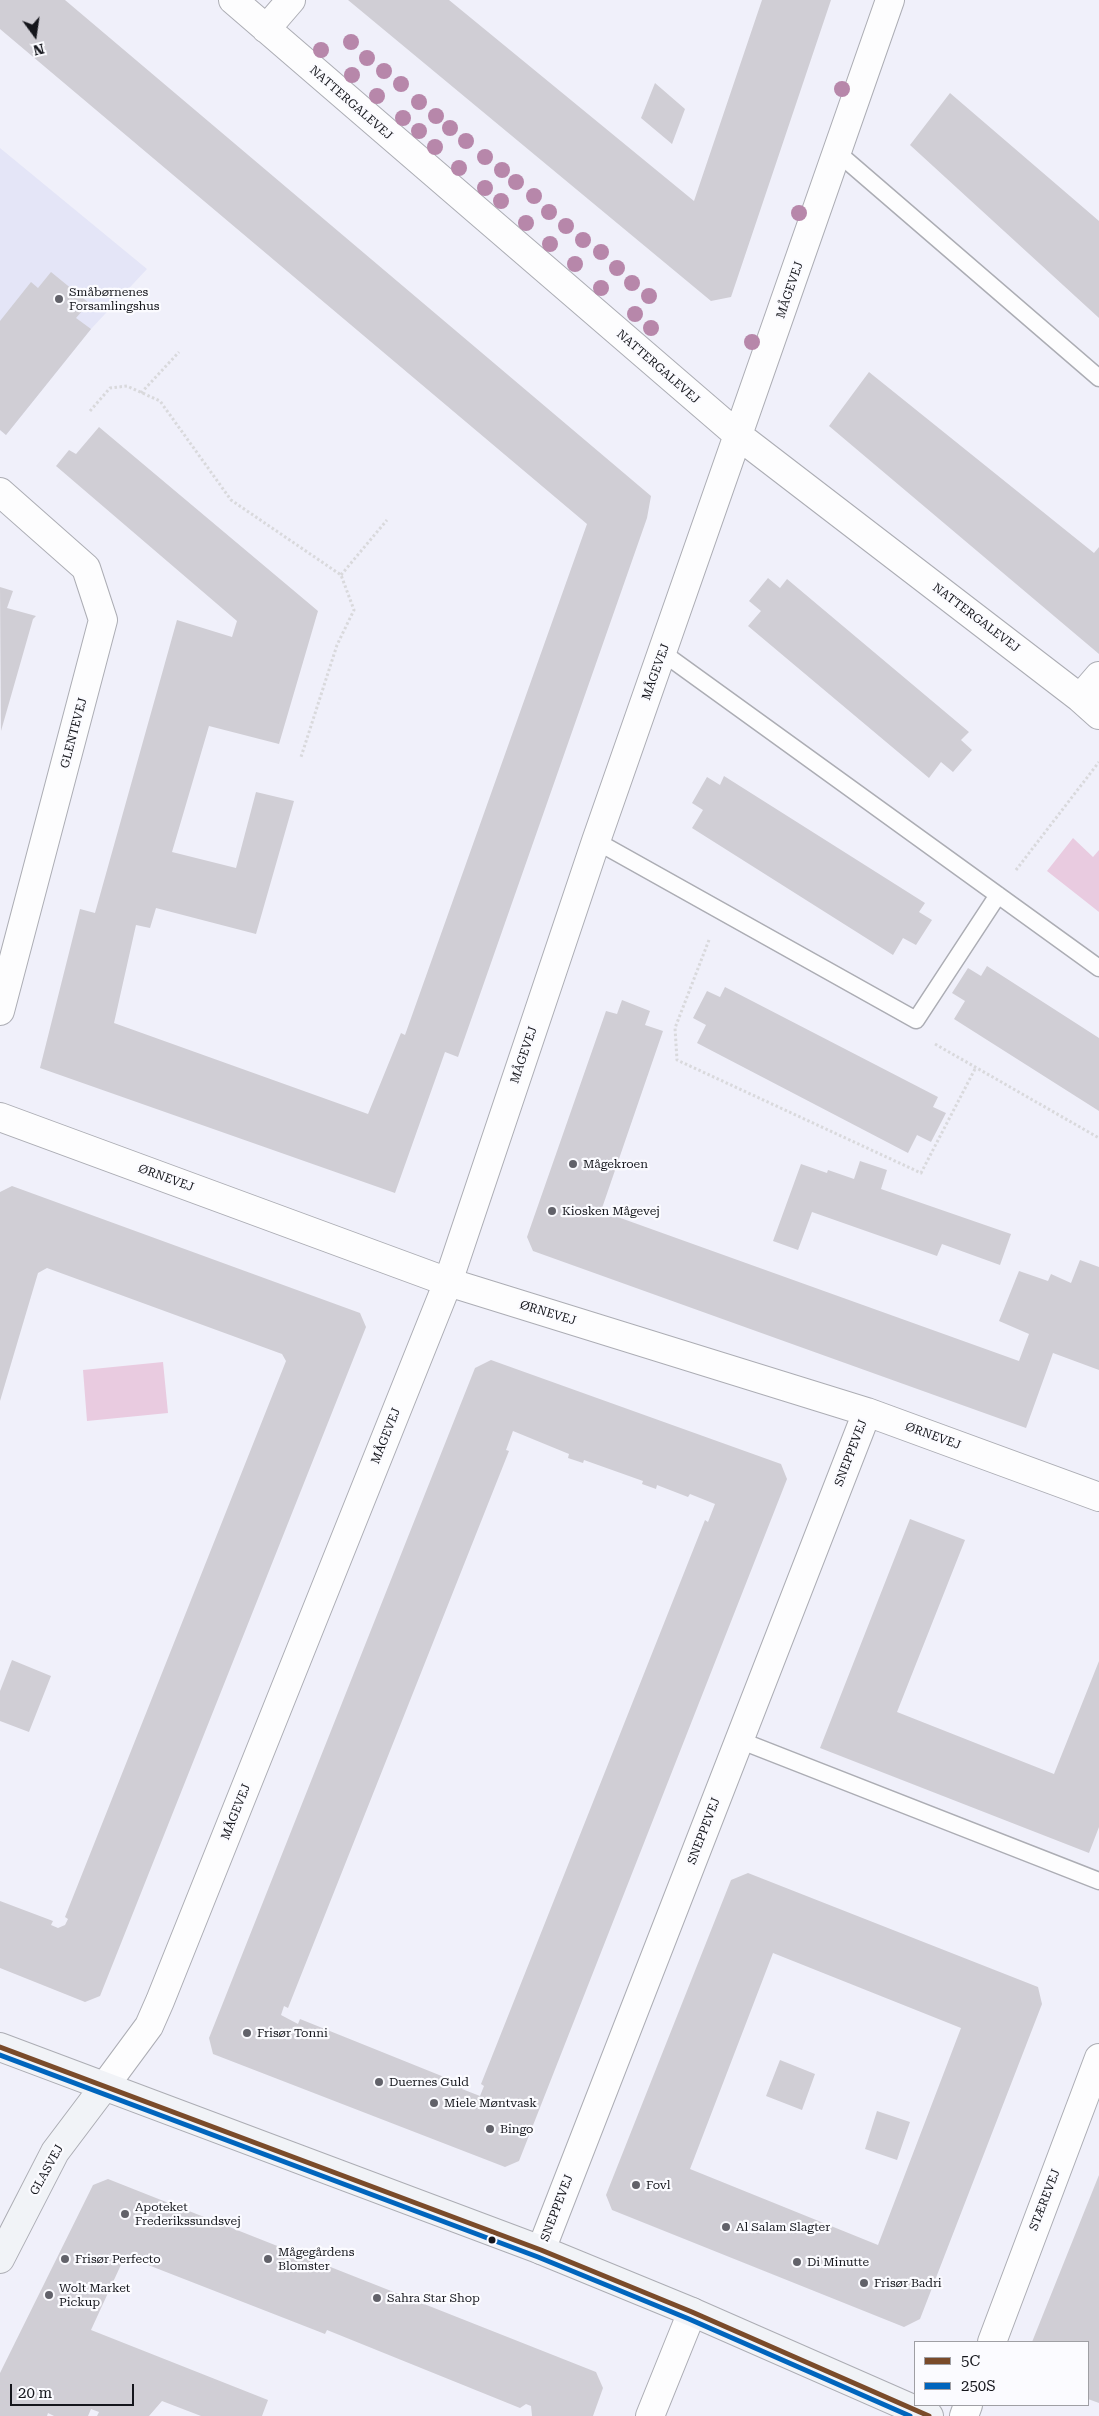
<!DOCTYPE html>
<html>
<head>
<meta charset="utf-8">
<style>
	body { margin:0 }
	#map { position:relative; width:1099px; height:2416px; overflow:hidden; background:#f0f0fa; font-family:"Roboto Serif",serif }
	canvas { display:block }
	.legend { position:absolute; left:914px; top:2341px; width:175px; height:65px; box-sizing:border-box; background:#fbfbff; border:1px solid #9f9fa4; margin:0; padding:6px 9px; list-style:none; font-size:15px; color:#15161c }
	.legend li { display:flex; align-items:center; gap:10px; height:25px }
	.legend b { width:25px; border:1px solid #9f9fa4 }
	.north { position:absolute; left:10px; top:10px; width:50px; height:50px; -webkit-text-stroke:4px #fbfbff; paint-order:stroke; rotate:166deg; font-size:14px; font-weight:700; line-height:20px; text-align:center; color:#15161c }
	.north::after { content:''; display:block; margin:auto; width:18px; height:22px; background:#15161c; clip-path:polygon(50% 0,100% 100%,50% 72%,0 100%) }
	.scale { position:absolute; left:10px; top:2384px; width:124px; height:22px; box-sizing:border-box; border:2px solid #15161c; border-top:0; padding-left:6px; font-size:15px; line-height:18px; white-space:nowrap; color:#15161c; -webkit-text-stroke:4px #fbfbff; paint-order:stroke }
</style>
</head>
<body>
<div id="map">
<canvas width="1099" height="2416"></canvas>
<ul class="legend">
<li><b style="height:6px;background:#7a4b2a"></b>5C</li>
<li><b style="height:6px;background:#0065bd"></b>250S</li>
</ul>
<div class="north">N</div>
<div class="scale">20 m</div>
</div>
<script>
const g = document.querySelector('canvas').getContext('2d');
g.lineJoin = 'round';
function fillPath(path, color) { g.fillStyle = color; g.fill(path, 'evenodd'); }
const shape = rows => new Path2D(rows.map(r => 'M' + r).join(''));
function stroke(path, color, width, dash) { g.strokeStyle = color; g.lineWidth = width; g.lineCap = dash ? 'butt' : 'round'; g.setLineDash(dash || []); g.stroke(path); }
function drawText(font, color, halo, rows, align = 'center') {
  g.font = font + ' "Roboto Serif",serif'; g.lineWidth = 4.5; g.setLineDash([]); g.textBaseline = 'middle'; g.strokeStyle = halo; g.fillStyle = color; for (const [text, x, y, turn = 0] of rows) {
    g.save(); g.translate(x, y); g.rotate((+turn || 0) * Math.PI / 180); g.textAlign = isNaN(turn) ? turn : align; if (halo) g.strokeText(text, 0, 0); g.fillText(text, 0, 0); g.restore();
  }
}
fillPath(shape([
	[0,148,147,269,91,329,6,435,0,430]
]), '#e4e5f7');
fillPath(shape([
	[1073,838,1093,857,1099,850,1099,912,1047,871],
	[163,1362,168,1413,87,1421,83,1370]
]), '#e9cbe0');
fillPath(shape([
	[0,0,65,0,651,496,647,518,458,1057,445,1052,395,1193,40,1068,80,909,95,913,177,620,232,637,237,621,56,466,69,450,76,454,99,427,318,611,279,744,209,726,172,852,236,868,256,792,294,801,256,934,156,908,150,928,136,925,114,1023,368,1114,401,1033,405,1035,587,524,0,29],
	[348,0,449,0,694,201,762,0,831,0,731,297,711,301],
	[655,83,685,109,672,144,641,118],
	[950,93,1099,221,1099,318,910,145],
	[51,272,89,303,76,318,91,329,6,435,0,430,0,321,31,282,38,288],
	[869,372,1094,553,1099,547,1099,654,829,426],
	[768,578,780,588,787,579,969,732,961,740,972,750,953,772,941,762,929,778,748,626,761,611,749,601],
	[0,587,13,591,7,608,36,616,33,619,1,731],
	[724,776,925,903,919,912,932,920,916,945,903,938,893,955,692,828,703,810,692,803,707,777,720,785],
	[987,966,1099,1038,1099,1111,954,1019,965,1001,952,993,968,968,981,976],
	[725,987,938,1097,933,1107,946,1113,931,1142,917,1135,908,1153,697,1043,706,1025,693,1018,707,991,720,997],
	[622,1000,650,1011,645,1025,663,1031,601,1211,1019,1361,1029,1334,999,1321,1019,1271,1048,1281,1051,1274,1071,1283,1080,1260,1099,1267,1099,1370,1053,1353,1026,1428,533,1251,527,1237,606,1011,617,1014],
	[860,1161,887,1170,881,1189,1011,1234,1000,1265,942,1244,937,1256,812,1212,798,1250,773,1241,801,1164,827,1173,828,1170,854,1179],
	[12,1186,360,1313,366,1327,100,1996,85,2002,0,1968,0,1901,53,1921,51,1925,58,1928,65,1925,68,1919,65,1917,286,1361,282,1354,47,1268,38,1273,0,1401,0,1192],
	[491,1360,781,1464,787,1479,519,2161,505,2167,213,2054,209,2038,475,1368],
	[513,1431,569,1454,568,1458,583,1463,584,1460,643,1481,642,1484,656,1489,657,1485,688,1497,690,1494,715,1504,708,1522,705,1520,481,2084,484,2086,480,2096,462,2089,464,2085,300,2019,298,2024,281,2015,284,2006,288,2008,509,1451,506,1450],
	[910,1519,965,1540,897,1712,1054,1774,1099,1661,1099,1827,1089,1853,820,1748],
	[12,1660,51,1676,29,1732,0,1721,0,1691],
	[748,1873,1038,1987,1042,2004,920,2319,904,2327,612,2210,606,2195,731,1880],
	[773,1953,961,2028,878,2245,690,2169],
	[780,2060,815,2074,802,2110,766,2096],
	[877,2111,910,2122,897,2160,865,2149],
	[1099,2175,1099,2403,1088,2399,1088,2342,1032,2342],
	[108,2179,596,2372,603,2388,593,2416,532,2416,531,2406,526,2404,520,2408,327,2330,325,2334,125,2256,91,2330,268,2400,262,2416,201,2416,162,2401,149,2416,97,2416,99,2412,91,2409,88,2416,54,2416,48,2413,47,2416,0,2416,0,2373,93,2185]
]), '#d0ced5');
const lane = shape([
	[838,153,1099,378],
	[663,653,1099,968],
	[596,841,916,1020,998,895],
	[739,1740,1099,1881]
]);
const street = shape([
	[233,0,739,436,1080,698,1099,715],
	[266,29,291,0],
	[0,492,86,568,103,620,0,1011],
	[1080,698,1099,676],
	[0,1117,448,1282,867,1412,1099,1497],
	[104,2087,149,2026,160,2001,448,1282,596,841,890,0],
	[541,2250,867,1412],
	[992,2342,1099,2058],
	[650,2416,692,2312],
	[964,2416,968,2405]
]);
const secondary = shape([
	[0,2047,541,2250,692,2312,929,2416],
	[0,2259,55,2152,104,2087]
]);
stroke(lane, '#acadb4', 19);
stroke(street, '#acadb4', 30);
stroke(secondary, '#acadb4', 30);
stroke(shape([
	[141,393,179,352],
	[90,411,110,388,127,386,160,401,231,500,341,575,354,610,337,645,301,757],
	[341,575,387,520],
	[1016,870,1099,762],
	[709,940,675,1028,677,1060,921,1173,976,1067],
	[935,1044,1099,1138]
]), '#d9d9dc', 3, [2.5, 2.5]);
stroke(lane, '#fdfdfe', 16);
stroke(street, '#fdfdfe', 28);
stroke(secondary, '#f1f3f7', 28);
stroke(shape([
	[0,2047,541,2250,692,2312,929,2416]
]), '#7a4b2a', 5);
stroke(shape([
	[0,2055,538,2257,689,2319,910,2416]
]), '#0065bd', 5);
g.fillStyle = '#b787aa';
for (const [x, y] of [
	[351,42],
	[321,50],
	[367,58],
	[384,71],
	[352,75],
	[401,84],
	[842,89],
	[377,96],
	[419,102],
	[436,116],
	[403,118],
	[450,128],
	[419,131],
	[466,141],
	[435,147],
	[485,157],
	[459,168],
	[502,170],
	[516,182],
	[485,188],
	[534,196],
	[501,201],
	[549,212],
	[799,213],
	[526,223],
	[566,226],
	[583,240],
	[550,244],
	[601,252],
	[575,264],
	[617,268],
	[632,283],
	[601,288],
	[649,296],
	[635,314],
	[651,328],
	[752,342]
]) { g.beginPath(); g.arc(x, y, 8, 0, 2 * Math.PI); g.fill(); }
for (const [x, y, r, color] of [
	[59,299,5,"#62626a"],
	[573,1164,5,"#62626a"],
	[552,1211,5,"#62626a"],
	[247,2033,5,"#62626a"],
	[379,2082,5,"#62626a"],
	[434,2103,5,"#62626a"],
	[490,2129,5,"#62626a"],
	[636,2185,5,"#62626a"],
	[125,2214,5,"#62626a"],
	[726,2227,5,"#62626a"],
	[492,2240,4.5,"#15161c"],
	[65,2259,5,"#62626a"],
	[268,2259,5,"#62626a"],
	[797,2262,5,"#62626a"],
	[864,2283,5,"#62626a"],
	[49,2295,5,"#62626a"],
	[377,2298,5,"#62626a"]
]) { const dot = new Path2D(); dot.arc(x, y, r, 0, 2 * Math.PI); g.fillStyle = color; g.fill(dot); stroke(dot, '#fbfbff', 2); }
drawText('12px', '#15161c', '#fbfbff', [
	["NATTERGALEVEJ",351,103,41],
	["MÅGEVEJ",790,290,-71],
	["NATTERGALEVEJ",658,367,41],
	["NATTERGALEVEJ",976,618,37],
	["MÅGEVEJ",656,672,-70],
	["GLENTEVEJ",74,733,-75],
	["MÅGEVEJ",524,1055,-71],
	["ØRNEVEJ",166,1178,20],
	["ØRNEVEJ",548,1313,17],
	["MÅGEVEJ",386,1436,-68],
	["ØRNEVEJ",933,1436,20],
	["SNEPPEVEJ",851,1453,-69],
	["MÅGEVEJ",236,1812,-68],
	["SNEPPEVEJ",704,1831,-69],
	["GLASVEJ",47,2170,-61],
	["STÆREVEJ",1045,2200,-69],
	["SNEPPEVEJ",557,2208,-69]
]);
drawText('12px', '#15161c', '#fbfbff', [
	["Småbørnenes",69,292],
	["Forsamlingshus",69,306],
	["Mågekroen",583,1164],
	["Kiosken Mågevej",562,1211],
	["Frisør Tonni",257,2033],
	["Duernes Guld",389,2082],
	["Miele Møntvask",444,2103],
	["Bingo",500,2129],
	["Fovl",646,2185],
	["Apoteket",135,2207],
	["Frederikssundsvej",135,2221],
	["Al Salam Slagter",736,2227],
	["Mågegårdens",278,2252],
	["Blomster",278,2266],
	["Frisør Perfecto",75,2259],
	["Di Minutte",807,2262],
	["Frisør Badri",874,2283],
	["Wolt Market",59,2288],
	["Pickup",59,2302],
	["Sahra Star Shop",387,2298]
], 'left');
</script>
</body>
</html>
